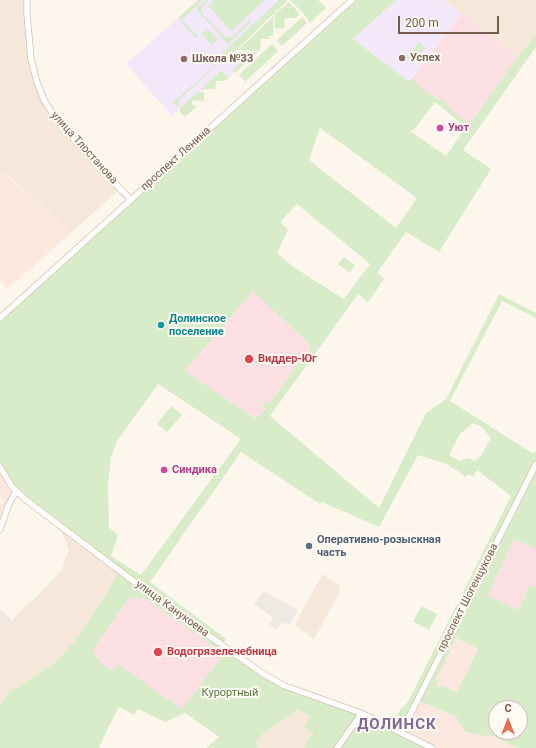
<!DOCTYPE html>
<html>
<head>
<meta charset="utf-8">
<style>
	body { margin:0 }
	#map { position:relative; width:536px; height:748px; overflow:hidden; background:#fdf6ec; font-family:Roboto,sans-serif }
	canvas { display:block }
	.north { position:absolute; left:488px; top:700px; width:40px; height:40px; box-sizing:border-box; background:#fffaf3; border:1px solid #cabbb1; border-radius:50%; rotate:0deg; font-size:11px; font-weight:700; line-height:16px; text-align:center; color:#7a5c4d }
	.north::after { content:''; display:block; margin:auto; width:14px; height:18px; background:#e76f51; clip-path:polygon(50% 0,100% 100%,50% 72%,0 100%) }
	.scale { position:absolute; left:398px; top:16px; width:101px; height:18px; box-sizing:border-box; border:2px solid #7a5c4d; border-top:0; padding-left:5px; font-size:12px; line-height:14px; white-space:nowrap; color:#7a5c4d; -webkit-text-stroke:3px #fffaf3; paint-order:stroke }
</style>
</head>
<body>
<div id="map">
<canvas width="536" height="748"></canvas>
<div class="north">С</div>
<div class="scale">200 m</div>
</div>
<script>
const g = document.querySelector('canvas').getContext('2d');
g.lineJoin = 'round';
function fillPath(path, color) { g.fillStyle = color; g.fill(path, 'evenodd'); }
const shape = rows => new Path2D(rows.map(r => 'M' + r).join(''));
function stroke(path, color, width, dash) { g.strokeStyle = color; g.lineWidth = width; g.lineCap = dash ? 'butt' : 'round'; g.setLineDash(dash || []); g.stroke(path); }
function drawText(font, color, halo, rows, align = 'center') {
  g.font = font + ' Roboto,sans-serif'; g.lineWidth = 4; g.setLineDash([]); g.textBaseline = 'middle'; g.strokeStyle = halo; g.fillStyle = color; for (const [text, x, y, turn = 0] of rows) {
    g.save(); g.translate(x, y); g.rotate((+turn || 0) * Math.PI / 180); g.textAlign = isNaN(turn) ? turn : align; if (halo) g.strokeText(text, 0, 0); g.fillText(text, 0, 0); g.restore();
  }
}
fillPath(shape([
	[0,0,27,0,31,59,48,107,120,189,71,233,8,175,0,176],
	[444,0,536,0,536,34,517,58],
	[61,529,119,570,109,589,81,633,56,662,8,693,0,705,0,629,6,626,11,622,22,609,34,599,62,570,65,559,69,551],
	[322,575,339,585,340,591,314,639,301,630,295,624],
	[298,709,311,717,313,733,304,748,258,748,255,740]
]), '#f5e8da');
fillPath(shape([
	[3,172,71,233,7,289,0,281,0,176],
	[0,467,16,491,0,530,0,504,3,500,0,497],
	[456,638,478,649,457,692,442,685,440,687,436,685,438,681,437,678],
	[417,700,456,717,465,732,491,735,510,745,520,748,432,748,401,733]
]), '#fde8e0');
fillPath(shape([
	[264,591,298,610,289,626,282,622,276,630,269,624,273,618,254,604],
	[0,609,11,619,11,622,6,626,0,629]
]), '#efe9e4');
fillPath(shape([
	[198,0,285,0,231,52,234,54,233,55,240,63,235,72,228,78,220,71,172,116,126,64],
	[396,0,443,0,462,14,408,82,353,39]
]), '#f3e8fa');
fillPath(shape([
	[462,14,517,58,469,125,450,109,446,101,437,99,421,88,412,78],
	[253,291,311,346,270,403,266,401,262,406,265,409,256,419,185,371],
	[514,539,536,549,536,585,534,588,529,586,518,610,488,596],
	[129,598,144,598,224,654,182,709,118,665,113,671,102,664,93,650]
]), '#fbdfe3');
fillPath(shape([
	[198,0,203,0,182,19,198,37,197,39,178,18],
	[206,0,208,0,202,6,202,13,225,37,232,37,250,20,252,21,228,44,196,9],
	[214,0,265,0,231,31,208,6],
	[279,0,288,0,233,53,231,51,223,59,219,56],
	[290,0,318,0,326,8,310,23,304,14],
	[352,0,396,0,353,39,408,81,412,78,421,88,437,99,446,101,450,109,469,125,517,58,536,34,536,47,463,150,491,169,439,252,406,232,377,273,384,279,368,302,358,294,270,416,379,508,426,413,446,399,499,294,536,313,536,318,502,301,450,401,534,454,536,450,536,549,514,539,488,596,518,610,529,586,534,588,536,585,536,748,520,748,510,745,491,735,485,736,465,732,456,717,417,700,401,733,432,748,304,748,313,733,304,727,311,717,298,709,255,740,258,748,206,748,219,737,185,713,165,722,138,709,134,715,119,707,108,728,99,748,0,748,0,705,8,693,56,662,81,633,109,589,119,570,16,491,0,467,0,318],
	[435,102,466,127,446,156,410,131,412,130,413,131],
	[320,128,417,198,396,228,309,160],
	[297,204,370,264,344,299,296,269,277,253,288,230,280,222],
	[253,291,311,346,270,403,266,401,262,406,265,409,256,419,185,371],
	[158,384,241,439,141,575,111,556,118,535,109,528,108,485,111,456,118,440],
	[473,423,482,427,491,438,481,456,475,461,468,458,460,461,449,455,460,434],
	[241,452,320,504,322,502,379,527,418,455,447,464,466,477,468,474,473,477,477,470,511,496,408,702,400,710,391,728,265,675,222,645,226,639,150,582],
	[129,598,144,598,224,654,182,709,118,664,113,671,102,664,93,650],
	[456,638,478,649,457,692,441,685,440,687,436,685,438,681,437,680,437,678],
	[496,708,520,708,520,732,496,732],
	[289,2,299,13,299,15,296,18,285,18,284,28,275,29,275,14],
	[274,16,273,36,269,36,269,39,261,39,260,51,238,50],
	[302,17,307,23,282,46,277,40],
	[208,29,218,40,212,45,202,34],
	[419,42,426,48,413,63,406,57],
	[272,44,278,51,245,82,239,75],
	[236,52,258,52,235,73,233,70,240,63,232,55],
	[218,63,218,64,178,101,179,106,176,106,172,103],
	[220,71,222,71,228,78,225,81,216,81,215,90,214,89,211,89,210,90,209,89,200,90],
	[198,92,204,92,204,101,193,100,192,104,194,106,196,105,196,107,185,117,180,112,180,108],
	[344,257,355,265,350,273,338,264],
	[171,406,182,415,167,432,157,424],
	[421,606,437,614,429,630,413,622]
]), '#d8ecc9');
const secondary = shape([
	[27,0,27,14,31,59,37,82,44,100,53,114,73,138,130,199],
	[0,318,352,0],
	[0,467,12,487,26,500,165,605,265,675,285,686,361,713,432,748],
	[0,530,8,506,16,491],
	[401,733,536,464],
	[337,748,357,720,361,713]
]);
stroke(secondary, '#d6c0b0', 7);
stroke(secondary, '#fff', 5.5);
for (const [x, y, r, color] of [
	[402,58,4,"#8d6e63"],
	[184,59,4,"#8d6e63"],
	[440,128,4,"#d1479c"],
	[161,325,4,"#0f9aa8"],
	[249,359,5,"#e0444e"],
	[164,470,4,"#d1479c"],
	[309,546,4,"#5c6f8a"],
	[158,652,5,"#e0444e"]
]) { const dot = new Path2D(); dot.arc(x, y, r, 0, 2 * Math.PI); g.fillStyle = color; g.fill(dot); stroke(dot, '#fffaf3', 1.5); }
drawText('bold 11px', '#785e54', '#fffaf3', [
	["Успех",410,58],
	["Школа №33",192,59]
], 'left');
drawText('bold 11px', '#b23c85', '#fffaf3', [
	["Уют",448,128],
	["Синдика",172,470]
], 'left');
drawText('11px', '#7a5c4d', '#fffaf3', [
	["улица Тлостанова",84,148,48],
	["проспект Ленина",176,159,-42],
	["проспект Шогенцукова",468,598,-63],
	["улица Канукоева",172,609,36]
]);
drawText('bold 11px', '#0d838f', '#fffaf3', [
	["Долинское",169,319],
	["поселение",169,332]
], 'left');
drawText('bold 11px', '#be3a42', '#fffaf3', [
	["Виддер-Юг",258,359],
	["Водогрязелечебница",167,652]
], 'left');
drawText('bold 11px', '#4e5e75', '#fffaf3', [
	["Оперативно-розыскная",317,540],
	["часть",317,553]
], 'left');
drawText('11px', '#537a41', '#fffaf3', [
	["Курортный",230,693]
]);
g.letterSpacing = '1px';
drawText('bold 15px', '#846695', '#fffaf3', [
	["ДОЛИНСК",397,725]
]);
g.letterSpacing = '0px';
</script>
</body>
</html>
